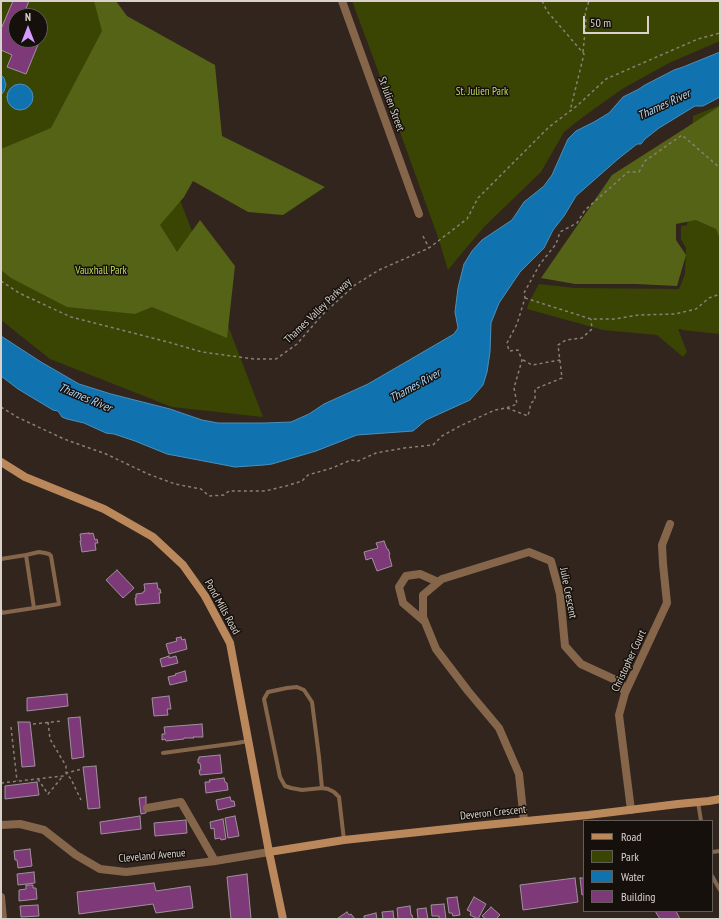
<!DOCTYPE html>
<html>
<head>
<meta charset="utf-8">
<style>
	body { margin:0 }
	#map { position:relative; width:721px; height:920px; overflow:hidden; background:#31251e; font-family:"PT Sans Narrow",sans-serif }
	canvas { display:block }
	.frame { position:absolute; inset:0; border:2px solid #d9d1cb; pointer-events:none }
	.legend { position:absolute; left:583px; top:820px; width:130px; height:92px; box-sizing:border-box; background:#15100c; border:1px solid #635d58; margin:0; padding:5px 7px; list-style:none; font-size:12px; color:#d9d1cb }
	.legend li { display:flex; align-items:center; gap:8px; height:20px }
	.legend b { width:20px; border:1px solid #635d58 }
	.north { position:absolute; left:8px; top:8px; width:40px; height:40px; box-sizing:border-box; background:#15100c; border:1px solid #635d58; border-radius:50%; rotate:0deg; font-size:11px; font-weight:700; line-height:16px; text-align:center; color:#d9d1cb }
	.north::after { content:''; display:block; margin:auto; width:14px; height:18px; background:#d49cfc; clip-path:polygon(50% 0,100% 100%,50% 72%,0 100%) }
	.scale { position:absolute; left:583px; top:16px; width:66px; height:18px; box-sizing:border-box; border:2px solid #d9d1cb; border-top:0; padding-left:5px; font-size:12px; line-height:14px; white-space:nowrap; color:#d9d1cb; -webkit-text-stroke:3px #15100c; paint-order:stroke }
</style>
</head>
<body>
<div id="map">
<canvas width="721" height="920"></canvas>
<div class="frame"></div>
<ul class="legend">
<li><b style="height:5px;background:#bb885c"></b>Road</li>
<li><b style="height:11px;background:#3a4503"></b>Park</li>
<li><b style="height:11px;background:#1073b0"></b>Water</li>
<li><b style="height:11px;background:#7e3978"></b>Building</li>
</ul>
<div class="north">N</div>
<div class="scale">50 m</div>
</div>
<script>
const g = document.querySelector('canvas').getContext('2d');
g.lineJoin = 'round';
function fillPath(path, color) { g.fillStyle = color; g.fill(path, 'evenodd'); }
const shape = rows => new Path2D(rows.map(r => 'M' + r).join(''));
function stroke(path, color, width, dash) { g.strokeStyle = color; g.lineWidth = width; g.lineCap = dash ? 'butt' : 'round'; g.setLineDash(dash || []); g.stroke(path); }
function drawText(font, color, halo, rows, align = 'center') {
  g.font = font + ' "PT Sans Narrow",sans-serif'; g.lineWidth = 3; g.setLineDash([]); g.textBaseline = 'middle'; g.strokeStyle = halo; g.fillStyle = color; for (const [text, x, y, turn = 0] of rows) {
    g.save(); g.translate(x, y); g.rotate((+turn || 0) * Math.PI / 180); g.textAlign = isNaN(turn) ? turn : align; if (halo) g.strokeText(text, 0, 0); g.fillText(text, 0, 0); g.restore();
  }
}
fillPath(shape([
	[1,1,104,1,263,417,172,407,50,359,1,320],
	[16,16,40,16,40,40,16,40],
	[352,1,720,1,720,41,669,63,622,89,583,117,564,132,541,172,485,226,461,254,448,270,439,240,373,57],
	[720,105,720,334,682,330,682,329,678,329,687,352,683,357,657,335,603,330,527,309,529,302,539,284,575,288,679,289,685,274,686,248,681,239,681,226,687,225,693,116]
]), '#3a4503');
fillPath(shape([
	[94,1,116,1,127,16,215,65,222,136,325,187,283,215,248,212,193,181,184,197,160,225,177,252,200,220,235,266,227,338,152,307,135,314,67,307,11,278,1,270,1,149,51,128,102,31],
	[720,106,720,238,716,229,696,220,676,224,676,240,686,255,677,286,636,284,575,284,541,278,612,175]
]), '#546316');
const water = shape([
	[720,52,720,97,703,106,695,106,659,128,645,139,641,144,637,144,618,159,576,196,564,216,553,230,544,248,520,272,499,303,491,323,490,352,487,372,483,385,470,400,426,420,413,431,357,435,316,451,272,464,264,465,235,467,167,454,135,441,114,434,106,433,84,423,67,419,62,417,58,411,53,410,18,389,1,376,1,336,41,362,79,384,111,394,170,409,202,420,218,423,265,423,291,422,309,414,324,404,368,384,454,334,458,328,455,312,458,288,464,264,472,251,482,240,512,220,524,202,544,186,552,175,568,139,576,131,594,122,609,113,623,97,639,89,645,85,674,70,683,67,720,52],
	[1,75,4,78,6,85,4,91,1,95,1,75],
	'7 97a13 13 0 1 1 26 0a13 13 0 1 1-26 0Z'
]);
fillPath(water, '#1073b0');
stroke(water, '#4c8fb8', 1);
const building = shape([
	[13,1,29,1,23,16,16,16,16,40,40,40,40,34,42,35,26,74,7,67,12,55,1,50,1,29,13,1],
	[89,533,89,534,93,533,95,540,97,539,98,543,95,543,96,550,82,552,80,541,81,541,80,534,89,533],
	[384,541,387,549,388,549,390,554,389,555,392,566,377,571,372,558,366,560,364,552,378,548,376,543,384,541],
	[117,570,134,588,123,598,106,580,117,570],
	[157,583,158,589,160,589,161,593,159,593,160,603,136,605,135,598,136,598,136,594,143,593,143,592,145,591,144,584,157,583],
	[181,637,182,640,185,639,187,649,169,654,166,644,177,641,176,638,181,637],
	[169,656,169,658,176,656,178,663,162,667,160,659,169,656],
	[185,671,187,681,170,685,168,677,176,675,175,674,185,671],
	[67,694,68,706,27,711,27,698,67,694],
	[169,696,171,709,167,709,168,715,154,716,152,698,169,696],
	[80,717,84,757,72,759,68,718,80,717],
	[18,722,30,722,35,766,22,767,18,722],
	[202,724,203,737,193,737,194,738,184,738,184,739,166,741,165,739,162,740,162,734,165,734,164,727,202,724],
	[220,755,222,773,200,775,199,770,201,770,200,763,198,763,198,759,199,759,199,757,220,755],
	[96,766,100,808,88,809,83,767,96,766],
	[224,778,225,782,227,783,228,790,206,793,205,782,210,782,209,780,224,778],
	[37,782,39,795,5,799,5,786,37,782],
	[146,797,146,813,141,814,139,798,146,797],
	[230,797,231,801,234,801,235,806,218,810,216,800,230,797],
	[140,816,141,829,101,834,100,822,140,816],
	[235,816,239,836,228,838,225,818,235,816],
	[223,819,226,839,221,840,220,838,215,839,214,828,211,829,210,822,223,819],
	[186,820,187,833,155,836,154,823,186,820],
	[30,849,32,866,18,868,17,860,15,860,14,851,30,849],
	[34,872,35,883,18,885,17,874,34,872],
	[247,874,251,919,231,919,227,877,247,874],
	[575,878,578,902,523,910,520,885,575,878],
	[580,878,584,878,584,894,582,895,580,878],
	[154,883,156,891,190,886,193,908,156,913,153,904,79,914,77,892,154,883],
	[26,885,33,885,33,888,36,888,37,899,19,901,19,890,26,889,26,885],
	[457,897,460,915,453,916,452,913,449,913,447,898,457,897],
	[474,897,486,904,478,919,470,915,471,912,467,910,474,897],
	[444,904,446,919,439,919,439,916,432,916,431,905,444,904],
	[38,905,39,916,21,917,20,906,38,905],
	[410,906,411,915,412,915,413,919,398,919,397,908,410,906],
	[491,907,500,915,496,919,486,919,482,916,491,907],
	[426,908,428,919,418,919,417,909,426,908],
	[393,911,394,919,383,919,382,912,393,911],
	[655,911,676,911,680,919,660,919,655,911],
	[347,912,349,915,351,914,355,919,339,919,338,918,347,912],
	[376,913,377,919,364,919,364,916,376,913]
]);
fillPath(building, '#7e3978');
stroke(building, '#9f919d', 1);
stroke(shape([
	[542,1,547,11,584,54,570,111],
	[583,52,586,22,585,13,589,1],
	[423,236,429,248],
	[1,281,19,293,71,317,168,342,202,352,254,359,276,359,297,344,322,315,355,285,379,270,429,248,467,219,478,198,549,127,578,105,606,79,698,39,720,33],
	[525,298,591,319,615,319,639,315,675,314,696,309,709,298,720,294],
	[523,360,532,365,560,360],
	[1,407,17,417,64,439,106,454,148,474,175,484,201,489,209,496,224,495,229,491,265,491,286,486,302,481,308,475,332,468,351,460,358,461,376,453,404,448,433,445,442,436,460,426,495,410,506,408,517,404,514,388,522,360,518,350,509,351,507,343,517,324,525,298,524,293,540,264,556,244,560,232,577,223,585,210,628,172,639,172,645,161,682,135,720,168],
	[507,408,528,416,531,403,535,400,535,389,562,378,558,345,566,340,582,338,592,329,591,319],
	[48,722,50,739,66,766,66,773,71,779,81,800],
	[33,724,62,721],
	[11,727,17,781],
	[38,779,48,794,63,776],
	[1,783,63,776,66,773,82,769]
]), '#897f79', 1.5, [3, 3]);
stroke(shape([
	[26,555,39,552,45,553,49,554,51,556,59,604,34,608],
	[1,559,26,555,34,608,1,613,1,611],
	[163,753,237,743,248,741],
	[322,788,319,757,312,702,304,690,297,687,287,688,268,692,264,699,280,777,285,786,291,788,302,790,322,788,328,789,334,792,339,797,344,840],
	[698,802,701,821],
	[712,852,720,851],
	[712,876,720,890]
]), '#86664b', 4);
stroke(shape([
	[342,1,419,214],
	[424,621,403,603,399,587,406,576,420,574,438,582],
	[147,808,181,802,215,861],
	[631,810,619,715,625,693,667,603,663,564,662,545,670,524],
	[524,821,519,774,499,728,468,691,436,649,423,617,423,595,442,579,529,552,551,561,560,594,565,646,581,664,620,682,625,693],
	[1,825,20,824,44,830,76,855,100,869,126,872,215,861,269,852],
	[1,897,3,919]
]), '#86664b', 8);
stroke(shape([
	[1,462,25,477,104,509,153,537,183,565,205,596,230,643,269,852,283,919],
	[269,852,344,840,475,826,588,815,678,804,709,801,720,799]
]), '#bb885c', 8);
drawText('11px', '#bfdb5b', '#15100c', [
	["St. Julien Park",482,92],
	["Vauxhall Park",101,271]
]);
drawText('11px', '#d9d1cb', '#15100c', [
	["St Julien Street",391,104,70],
	["Thames Valley Parkway",318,311,-44],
	["Julie Crescent",568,593,79],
	["Pond Mills Road",222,607,61],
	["Christopher Court",629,661,-65],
	["Deveron Crescent",493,813,-6],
	["Cleveland Avenue",152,856,-5]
]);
drawText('italic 12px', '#add5f6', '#15100c', [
	["Thames River",664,105,-25],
	["Thames River",415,386,-29],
	["Thames River",85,398,23]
]);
</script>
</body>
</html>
